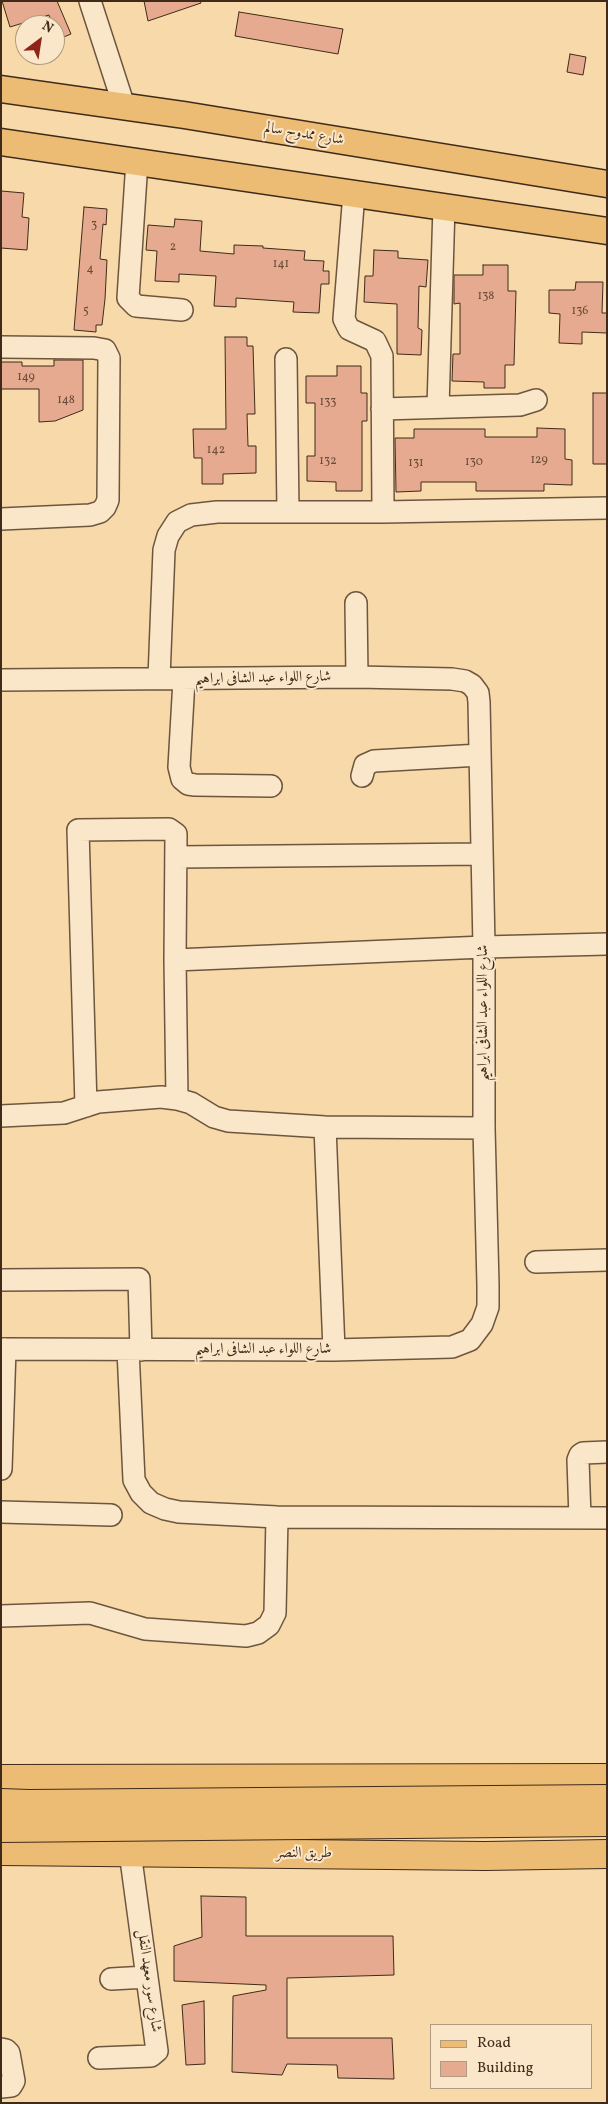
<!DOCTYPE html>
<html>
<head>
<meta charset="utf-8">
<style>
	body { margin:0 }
	#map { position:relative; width:608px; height:2104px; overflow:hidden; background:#f7d9aa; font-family:Vollkorn,serif }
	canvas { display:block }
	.frame { position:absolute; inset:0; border:2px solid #402b1a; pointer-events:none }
	.legend { position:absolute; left:430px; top:2024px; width:162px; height:65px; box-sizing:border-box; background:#fae6c8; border:1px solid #b09b82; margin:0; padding:6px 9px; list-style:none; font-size:15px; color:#402b1a }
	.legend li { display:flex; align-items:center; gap:10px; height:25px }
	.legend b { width:25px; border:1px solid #b09b82 }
	.north { position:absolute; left:15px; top:15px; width:50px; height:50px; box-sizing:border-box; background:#fae6c8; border:1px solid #b09b82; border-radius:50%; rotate:31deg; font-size:14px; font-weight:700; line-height:20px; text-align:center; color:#402b1a }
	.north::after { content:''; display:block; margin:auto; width:18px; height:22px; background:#8f2418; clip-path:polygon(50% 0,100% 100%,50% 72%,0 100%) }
</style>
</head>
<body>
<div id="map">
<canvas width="608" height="2104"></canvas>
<div class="frame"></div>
<ul class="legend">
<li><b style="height:6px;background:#ecbc75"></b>Road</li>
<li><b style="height:14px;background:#e5aa8f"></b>Building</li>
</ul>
<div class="north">N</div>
</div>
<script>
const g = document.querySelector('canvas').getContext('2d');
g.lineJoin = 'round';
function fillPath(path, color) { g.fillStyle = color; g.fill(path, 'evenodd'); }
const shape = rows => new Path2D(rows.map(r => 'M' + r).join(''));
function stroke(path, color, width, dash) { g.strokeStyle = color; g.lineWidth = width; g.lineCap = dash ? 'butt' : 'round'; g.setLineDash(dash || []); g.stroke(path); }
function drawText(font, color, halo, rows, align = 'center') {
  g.font = font + ' Vollkorn,Amiri,serif'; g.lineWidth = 4; g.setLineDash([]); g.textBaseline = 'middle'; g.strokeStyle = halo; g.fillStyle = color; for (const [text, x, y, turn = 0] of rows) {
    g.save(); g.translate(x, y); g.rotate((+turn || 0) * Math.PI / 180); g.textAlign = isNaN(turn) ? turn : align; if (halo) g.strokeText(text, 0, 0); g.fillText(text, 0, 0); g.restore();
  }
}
const building = shape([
	[2,1,57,1,71,34,59,39,55,25,53,25,49,15,10,27,2,1],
	[144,1,200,1,201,3,148,21,144,1],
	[239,12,343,29,338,54,235,36,239,12],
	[570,54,586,57,583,75,567,72,570,54],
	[1,191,24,193,22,217,29,218,27,250,1,248,1,191],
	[84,207,107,209,106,225,103,224,100,259,107,260,105,299,102,325,96,325,96,332,74,330,84,207],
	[175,219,202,221,200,251,234,254,234,245,263,246,263,248,305,251,304,260,324,261,323,271,329,271,329,284,321,284,319,313,293,312,294,302,236,298,236,307,214,306,216,276,179,274,179,282,155,281,157,251,146,250,148,225,174,227,175,219],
	[374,250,398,251,398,258,428,260,426,287,419,286,418,328,422,330,421,355,397,354,397,304,364,302,365,276,373,276,374,250],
	[483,265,508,265,508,291,516,291,514,365,505,365,505,388,484,388,484,382,452,381,453,354,460,354,460,303,454,304,454,275,483,275,483,265],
	[576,282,603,282,602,313,607,313,607,333,582,332,582,344,559,343,560,314,549,313,549,290,575,290,576,282],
	[225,337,247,337,247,346,253,346,255,414,247,414,248,446,256,446,256,473,223,474,223,484,202,484,202,458,194,458,193,429,226,429,225,337],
	[54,360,83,360,83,410,55,421,39,422,39,389,1,389,1,362,22,362,22,366,54,366,54,360],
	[337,366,361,366,361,393,367,393,367,421,362,421,362,491,336,491,336,482,307,481,307,456,315,456,315,403,306,403,306,376,337,376,337,366],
	[593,393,607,393,607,464,593,464,593,393],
	[537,428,565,429,565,459,572,460,572,485,544,484,544,491,476,491,476,482,421,482,421,491,396,492,395,438,414,438,414,429,485,429,485,437,537,437,537,428],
	[201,1896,246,1897,246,1936,393,1936,394,1975,287,1978,287,2038,392,2038,394,2079,338,2078,337,2065,287,2064,282,2075,232,2072,233,1996,266,1990,266,1985,174,1981,174,1946,202,1937,201,1896],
	[204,2001,205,2064,186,2065,182,2005,204,2001]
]);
fillPath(building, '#e5aa8f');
stroke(building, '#402b1a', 1);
const minor = shape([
	[90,1,124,106],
	[137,161,128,298,136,306,182,310],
	[354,193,344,319,349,329,375,341,382,356,383,512],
	[1,347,94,348,105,350,109,358,108,500,105,507,100,512,90,515,1,519],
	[286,359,288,512],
	[438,407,444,206],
	[382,409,520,405,536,400],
	[356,603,357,677],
	[159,678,164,550,168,536,177,522,191,515,217,512,383,512,607,508],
	[1,680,357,677,452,679,465,681,472,685,478,693,479,702,484,947,484,1128,488,1285,488,1307,482,1324,470,1340,452,1347,334,1350,1,1349],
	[184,680,179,767,182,779,188,784,195,785,271,786],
	[362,776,365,765,374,761,480,755],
	[177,857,481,854],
	[175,960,484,947,607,944],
	[86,1106,78,830,169,829,176,834,175,960,177,1099],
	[1,1116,64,1113,98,1102,161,1097,177,1099,191,1103,214,1117,228,1121,325,1127,484,1128],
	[325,1127,334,1350],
	[536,1262,607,1260],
	[1,1280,139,1279,141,1350],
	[128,1350,134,1480,141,1493,151,1503,165,1509,179,1512,277,1517,607,1518],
	[1,1469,5,1349],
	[1,1512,111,1515],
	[580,1518,578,1460,580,1455,583,1453,607,1452],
	[1,1616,90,1613,145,1629,246,1636,258,1633,269,1625,275,1613,277,1517],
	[111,1979,147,1977],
	[1,2049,6,2050,9,2053,14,2081,11,2086,1,2087],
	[99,2058,151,2056,157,2051,130,1852]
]);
const major = shape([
	[1,89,184,115,607,184],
	[1,142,607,231]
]);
const highway = shape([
	[1,1779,607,1778],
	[1,1851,485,1856,607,1854]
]);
stroke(minor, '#6e563e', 24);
stroke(major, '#402b1a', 29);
stroke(highway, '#402b1a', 30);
stroke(minor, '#fae6c8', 21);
stroke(major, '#ecbc75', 26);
stroke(highway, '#ecbc75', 28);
const highwayBridge = shape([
	[1,1803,29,1804,607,1799],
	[1,1828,607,1822]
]);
stroke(highwayBridge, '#402b1a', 30, []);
stroke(highwayBridge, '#ecbc75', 28);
drawText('12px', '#694b37', null, [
	["3",94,226],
	["2",173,248],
	["141",281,265],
	["4",90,270],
	["138",486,297],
	["5",86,312],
	["136",580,312],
	["149",26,378],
	["148",66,401],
	["133",328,403],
	["142",216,451],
	["129",539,461],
	["132",328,462],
	["130",474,463],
	["131",416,464]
]);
drawText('15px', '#402b1a', '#fae6c8', [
	["شارع ممدوح سالم",304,135,9],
	["شارع اللواء عبد الشافى ابراهيم",263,679,-1],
	["شارع اللواء عبد الشافى ابراهيم",484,1013,-90],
	["شارع اللواء عبد الشافى ابراهيم",263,1350],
	["طريق النصر",304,1854],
	["شارع سور معهد النقل",148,1981,82]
]);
</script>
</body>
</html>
